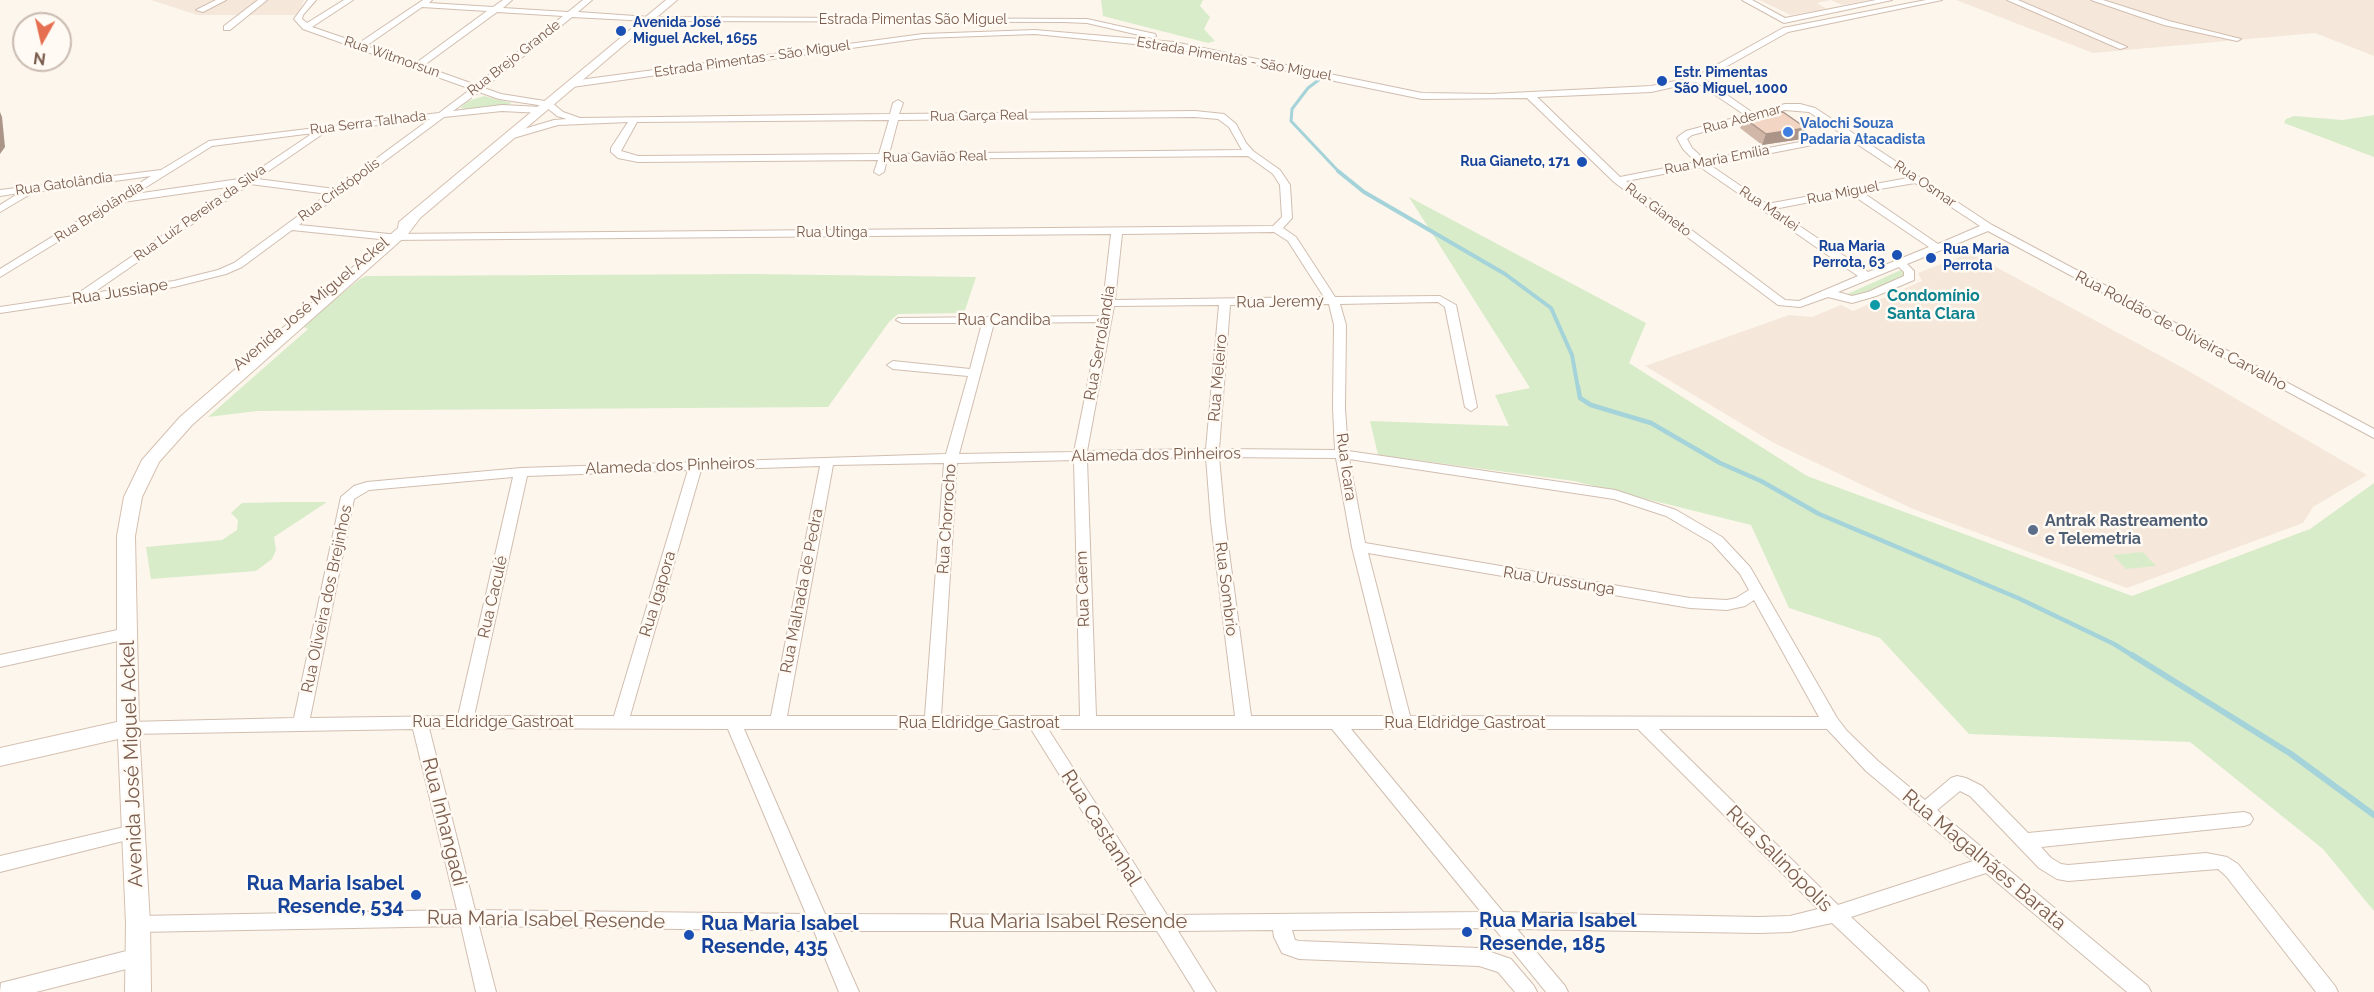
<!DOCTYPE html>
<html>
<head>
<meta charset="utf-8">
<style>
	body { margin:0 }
	#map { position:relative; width:2374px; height:992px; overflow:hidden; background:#fdf6ec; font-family:Raleway,sans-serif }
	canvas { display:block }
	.north { position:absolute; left:12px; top:12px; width:60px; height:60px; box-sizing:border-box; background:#fffaf3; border:2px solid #cabbb1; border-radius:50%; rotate:188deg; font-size:16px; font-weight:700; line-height:24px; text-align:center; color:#7a5c4d }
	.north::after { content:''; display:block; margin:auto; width:21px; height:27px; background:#e76f51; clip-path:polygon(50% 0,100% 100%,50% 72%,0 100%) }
</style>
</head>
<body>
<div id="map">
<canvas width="2374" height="992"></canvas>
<div class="north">N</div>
</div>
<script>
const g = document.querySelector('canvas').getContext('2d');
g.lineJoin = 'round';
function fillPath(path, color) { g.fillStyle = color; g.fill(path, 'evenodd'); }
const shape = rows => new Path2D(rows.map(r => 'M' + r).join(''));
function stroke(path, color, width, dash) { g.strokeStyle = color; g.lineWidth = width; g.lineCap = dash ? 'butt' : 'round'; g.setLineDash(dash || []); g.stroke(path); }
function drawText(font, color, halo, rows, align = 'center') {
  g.font = font + ' Raleway,sans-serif'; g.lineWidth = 5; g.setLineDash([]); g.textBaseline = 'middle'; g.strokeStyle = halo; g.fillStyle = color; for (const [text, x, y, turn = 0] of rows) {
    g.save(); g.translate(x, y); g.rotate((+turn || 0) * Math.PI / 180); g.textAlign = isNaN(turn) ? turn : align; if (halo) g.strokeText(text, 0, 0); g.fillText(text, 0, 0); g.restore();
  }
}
fillPath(shape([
	[151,0,304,0,298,15,197,15],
	[1759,0,1869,0,1842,5,1831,0,1817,3,1827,9,1791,15],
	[1956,0,2374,0,2374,56,2315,33,2093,53],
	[1970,253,2185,369,2367,475,2313,507,2303,523,2127,588,1913,509,1774,443,1645,366,1789,315,1812,317,1841,305,1853,311,1922,281,1918,273]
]), '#f5e8da');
fillPath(shape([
	[1101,0,1203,0,1200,6,1210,17,1204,29,1215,41,1208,43,1103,16],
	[484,96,512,103,507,105,468,109,460,108,468,101],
	[2374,115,2374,157,2284,123,2286,119,2294,116,2343,120],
	[1409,197,1646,323,1629,363,1807,476,2132,596,2310,529,2374,483,2374,911,2323,849,2190,742,1969,734,1880,638,1789,608,1751,525,1574,481,1378,455,1370,421,1509,426,1495,395,1530,388],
	[1903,269,1904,277,1858,298,1843,296],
	[753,274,976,277,964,313,898,314,889,322,828,407,257,411,208,417,308,329,304,327,329,304,360,279,366,276],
	[287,502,327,502,274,537,276,550,272,559,256,571,151,579,146,547,222,540,237,530,238,520,231,513,242,503],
	[2143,552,2156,566,2126,569,2113,555]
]), '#d8ecc9');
stroke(shape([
	[1320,79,1308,88,1292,109,1291,121,1340,173]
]), '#a5d3da', 3);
stroke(shape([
	[1338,171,1364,192,1505,274,1551,308,1572,355,1578,388]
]), '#a5d3da', 4);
stroke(shape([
	[1578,387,1580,398,1591,405,1651,423,1720,463,1761,481,1819,514,2018,598,2114,644,2135,657]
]), '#a5d3da', 4.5);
stroke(shape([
	[2132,655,2291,754,2374,815]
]), '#a5d3da', 6);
const street = shape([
	[216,0,226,0,203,12,196,10,216,0],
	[258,0,267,0,230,30,224,30,224,26,258,0],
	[308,0,316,0,303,15,302,19,307,23,344,0,353,0,312,27,359,43,423,0,432,0,429,3,493,7,503,0,512,0,503,8,568,12,583,0,592,0,578,12,649,17,1087,19,1155,34,1156,36,1152,38,1087,23,1064,22,649,21,572,17,484,88,501,94,551,102,563,112,580,118,890,114,893,103,898,100,903,103,899,114,1195,111,1224,114,1236,124,1246,143,1253,151,1280,170,1290,185,1292,218,1283,228,1296,237,1335,297,1440,296,1456,305,1477,407,1471,411,1465,407,1445,307,1438,302,1340,304,1346,325,1345,408,1348,451,1615,490,1676,510,1722,537,1750,567,1837,718,1847,731,1878,761,1925,800,1951,778,1957,776,1966,778,1982,786,2028,833,2244,812,2250,814,2253,819,2250,824,2244,826,2041,847,2051,858,2061,864,2068,865,2206,853,2227,857,2238,864,2335,986,2338,992,2316,992,2226,876,2218,869,2068,881,2057,879,2039,868,1970,796,1960,791,1937,810,2148,986,2151,992,2127,992,1986,873,1851,917,1926,986,1929,992,1905,992,1832,923,1790,932,1759,933,1517,929,1565,986,1568,992,1546,992,1494,928,1292,930,1295,940,1299,941,1479,948,1511,959,1534,986,1537,992,1515,992,1498,972,1479,966,1299,959,1282,953,1274,937,1273,930,1178,931,1216,992,1195,992,1157,931,832,931,859,992,839,992,814,931,479,926,496,992,476,992,461,926,138,932,132,930,129,924,132,918,138,916,457,910,413,729,128,734,122,733,120,728,122,723,128,722,294,718,341,497,354,486,367,482,521,468,946,454,968,376,893,369,887,365,893,361,970,369,982,323,902,323,896,320,898,318,1101,316,1103,303,1111,234,389,240,292,230,242,267,226,274,174,287,0,313,0,307,74,296,235,186,123,202,0,277,0,269,151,176,34,192,0,212,0,205,19,193,0,196,0,190,161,170,209,141,439,113,471,89,303,29,294,19,308,0],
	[422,7,487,11,416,63,366,46,422,7],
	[497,12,563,16,476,85,423,66,497,12],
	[479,92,499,99,545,106,557,116,567,119,554,120,507,134,505,136,510,139,558,125,628,122,611,148,611,152,618,158,638,162,878,160,874,172,879,175,884,172,887,159,1248,156,1273,174,1280,185,1282,217,1273,226,389,234,299,225,444,117,502,111,541,113,546,110,541,107,502,105,453,111,479,92],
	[1195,117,1218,119,1229,127,1242,150,889,154,898,120,1195,117],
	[430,119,335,189,257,179,327,131,430,119],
	[889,120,879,154,638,156,621,151,637,122,889,120],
	[313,133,246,178,135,194,212,146,313,133],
	[250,184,328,194,234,263,218,270,174,281,93,293,250,184],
	[1274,232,1288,241,1324,297,1115,300,1122,234,1274,232],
	[1329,304,1334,325,1333,408,1335,450,1219,449,1230,305,1329,304],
	[1219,305,1206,449,1087,451,1114,306,1219,305],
	[1100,322,1074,452,959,454,994,323,1100,322],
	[1206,457,1211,522,1235,716,1096,716,1087,460,1206,457],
	[1219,457,1336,458,1352,547,1394,716,1251,716,1225,522,1219,457],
	[1349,459,1614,499,1666,516,1712,543,1740,574,1749,590,1736,598,1727,600,1690,598,1365,543,1349,459],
	[1074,460,1080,716,941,716,957,463,1074,460],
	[944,463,925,716,787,716,833,465,944,463],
	[820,466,771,716,630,716,701,470,820,466],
	[688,470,614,716,474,716,527,476,688,470],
	[513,477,458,716,310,718,354,499,369,490,513,477],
	[1368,553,1690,608,1727,610,1745,606,1754,600,1819,717,1410,716,1368,553],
	[429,728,728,729,806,914,475,910,429,728],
	[744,729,1031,729,1147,915,825,914,744,729],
	[1048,729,1332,729,1481,912,1167,915,1048,729],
	[1351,729,1638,729,1818,909,1790,916,1759,917,1503,912,1351,729],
	[1659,729,1827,729,1866,771,1973,861,1838,905,1659,729],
	[1742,0,1752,0,1785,18,1876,0,1892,0,1784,23,1742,0],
	[1926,0,1942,0,1788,32,1704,79,1753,113,1785,104,1800,104,1815,108,1992,225,2374,429,2374,438,1988,231,1907,264,1914,271,1914,280,1876,296,1852,303,1828,297,1800,307,1778,305,1614,182,1527,98,1422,99,1174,48,1035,34,923,38,572,87,568,84,572,81,923,34,1035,30,1174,42,1422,93,1491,94,1651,86,1695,77,1783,28,1926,0],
	[1696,82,1745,115,1686,131,1679,136,1677,138,1683,149,1696,162,1620,177,1537,97,1651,92,1696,82],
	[1785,110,1809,112,1842,134,1705,160,1692,148,1687,139,1692,135,1785,110],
	[1848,138,1908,178,1767,204,1710,165,1848,138],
	[1701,167,1706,171,1858,276,1799,301,1785,300,1626,181,1701,167],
	[1915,183,1980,226,1938,244,1862,192,1915,183],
	[1851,194,1929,247,1868,272,1774,209,1851,194],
	[1899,267,1904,272,1904,276,1868,292,1852,296,1838,292,1899,267],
	[2007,0,2018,0,2127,47,2120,49,2007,0],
	[2091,0,2103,0,2169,21,2241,39,2237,41,2164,25,2091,0],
	[127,628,132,630,135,634,132,638,0,667,0,655,127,628],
	[133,825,139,827,142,832,139,837,0,872,0,856,133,825],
	[138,948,145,951,147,957,145,963,138,966,36,992,0,992,1,983,138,948]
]);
const secondary = shape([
	[666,0,677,0,420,218,408,234,192,425,159,462,142,497,135,536,139,728,150,924,151,992,125,992,126,924,118,739,0,766,0,748,117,722,117,536,124,497,142,460,180,417,398,228,399,222,666,0]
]);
stroke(street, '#d1beb0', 2);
stroke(secondary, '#d6c0b0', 2);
fillPath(street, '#fff');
fillPath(secondary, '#fff');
fillPath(shape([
	[1744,118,1806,128,1802,139,1762,145,1740,128]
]), '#d1b7a8');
fillPath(shape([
	[0,112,2,117,5,147,0,154],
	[1806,128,1802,139,1762,145,1766,134]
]), '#aa9588');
const building = shape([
	[1783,112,1806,128,1766,134,1744,118,1783,112]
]);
fillPath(building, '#f3d5c3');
stroke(building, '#aa9588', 1.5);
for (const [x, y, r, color] of [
	[621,31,6,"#1a4fb4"],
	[1662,81,6,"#1a4fb4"],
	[1788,132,6,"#3f7fe0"],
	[1582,162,6,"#1a4fb4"],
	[1897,255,6,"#1a4fb4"],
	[1931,258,6,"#1a4fb4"],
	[1875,305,6,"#0f9aa8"],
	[2033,530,6,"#5c6f8a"],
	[416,895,6,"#1a4fb4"],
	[1467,932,6,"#1a4fb4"],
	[689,935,6,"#1a4fb4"]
]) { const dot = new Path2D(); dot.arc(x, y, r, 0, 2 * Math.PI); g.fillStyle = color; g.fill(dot); stroke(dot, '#fffaf3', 2); }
drawText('14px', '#7a5c4d', '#fffaf3', [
	["Estrada Pimentas São Miguel",913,20],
	["Rua Witmorsun",392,57,19],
	["Rua Brejo Grande",514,58,-38],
	["Estrada Pimentas - São Miguel",752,59,-8],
	["Estrada Pimentas - São Miguel",1234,59,10],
	["Rua Garça Real",979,116,-1],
	["Rua Ademar",1742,119,-15],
	["Rua Serra Talhada",368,123,-7],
	["Rua Gavião Real",935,157,-1],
	["Rua Maria Emília",1717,160,-11],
	["Rua Gatolândia",64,184,-8],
	["Rua Osmar",1925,184,34],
	["Rua Cristópolis",339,190,-36],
	["Rua Miguel",1843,193,-11],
	["Rua Marlei",1769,209,34],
	["Rua Gianeto",1658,210,37],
	["Rua Brejolândia",99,212,-32],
	["Rua Luiz Pereira da Silva",200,213,-35],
	["Rua Utinga",832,233]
]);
drawText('bold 14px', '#164399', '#fffaf3', [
	["Avenida José",633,23],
	["Miguel Ackel, 1655",633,39],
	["Estr. Pimentas",1674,73],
	["São Miguel, 1000",1674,89],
	["Rua Gianeto, 171",1570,162,"right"],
	["Rua Maria",1885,247,"right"],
	["Perrota, 63",1885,263,"right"],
	["Rua Maria",1943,250],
	["Perrota",1943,266]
], 'left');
drawText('bold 14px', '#366cbe', '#fffaf3', [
	["Valochi Souza",1800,124],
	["Padaria Atacadista",1800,140]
], 'left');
drawText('16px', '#7a5c4d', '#fffaf3', [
	["Rua Jussiape",120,292,-9],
	["Rua Jeremy",1280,302,-1],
	["Avenida José Miguel Ackel",311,304,-40],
	["Rua Candiba",1004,320],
	["Rua Roldão de Oliveira Carvalho",2181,331,28],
	["Rua Serrolândia",1100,343,-80],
	["Rua Meleiro",1218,378,-85],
	["Alameda dos Pinheiros",1156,455,-1],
	["Alameda dos Pinheiros",670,466,-2],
	["Rua Icara",1346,467,82],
	["Rua Chorrocho",947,519,-86],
	["Rua Urussunga",1559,581,9],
	["Rua Caem",1083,589,-92],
	["Rua Sombrio",1226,589,83],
	["Rua Malhada de Pedra",802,591,-79],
	["Rua Igapora",658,594,-73],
	["Rua Caculé",493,597,-77],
	["Rua Oliveira dos Brejinhos",327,599,-78],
	["Rua Eldridge Gastroat",493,722],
	["Rua Eldridge Gastroat",979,723],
	["Rua Eldridge Gastroat",1465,723]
]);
drawText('bold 16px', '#0d838f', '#fffaf3', [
	["Condomínio",1887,296],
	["Santa Clara",1887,314]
], 'left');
drawText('bold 16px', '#4e5e75', '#fffaf3', [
	["Antrak Rastreamento",2045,521],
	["e Telemetria",2045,539]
], 'left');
drawText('20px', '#7a5c4d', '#fffaf3', [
	["Avenida José Miguel Ackel",132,764,-92],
	["Rua Inhangadi",444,822,76],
	["Rua Castanhal",1101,828,58],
	["Rua Salinópolis",1779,859,45],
	["Rua Magalhães Barata",1984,860,40],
	["Rua Maria Isabel Resende",546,920,1],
	["Rua Maria Isabel Resende",1068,922]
]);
drawText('bold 20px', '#164399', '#fffaf3', [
	["Rua Maria Isabel",404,884,"right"],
	["Resende, 534",404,907,"right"],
	["Rua Maria Isabel",1479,921],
	["Resende, 185",1479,944],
	["Rua Maria Isabel",701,924],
	["Resende, 435",701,947]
], 'left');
</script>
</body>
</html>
